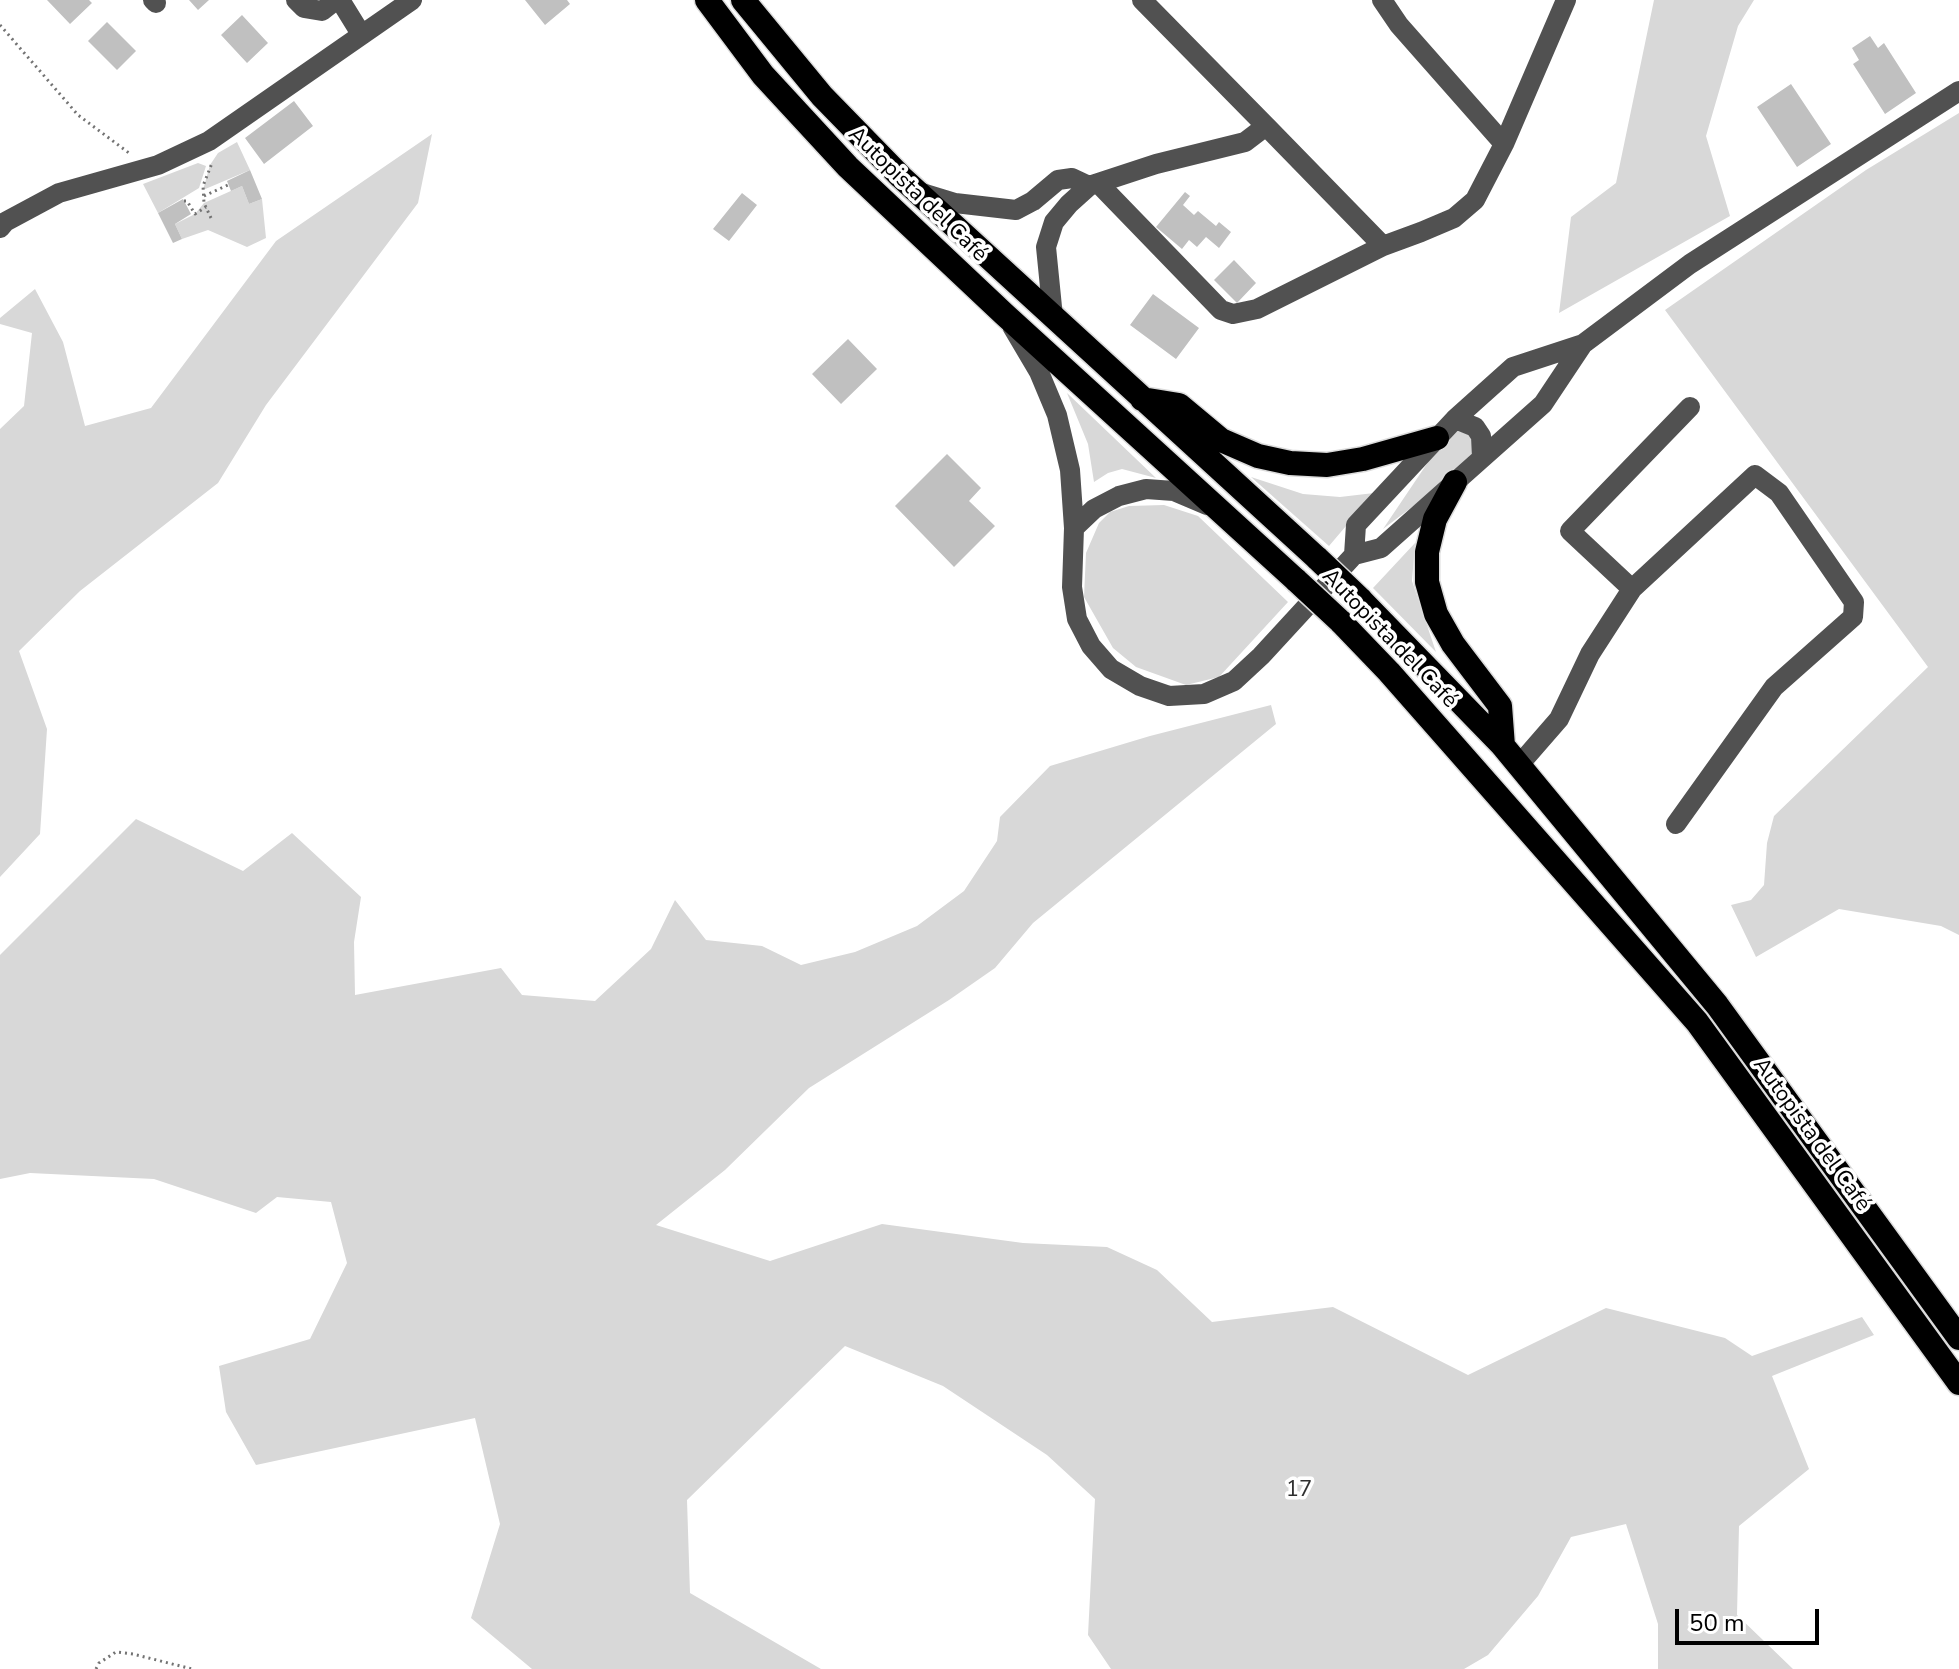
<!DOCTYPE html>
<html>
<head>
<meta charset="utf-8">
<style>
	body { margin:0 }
	#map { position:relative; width:1959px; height:1669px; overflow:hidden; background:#fff; font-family:"Nunito Sans",sans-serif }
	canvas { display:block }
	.scale { position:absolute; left:1675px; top:1609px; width:144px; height:36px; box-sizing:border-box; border:4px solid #000; border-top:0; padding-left:10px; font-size:24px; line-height:28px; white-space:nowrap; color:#000; -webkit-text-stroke:6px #fff; paint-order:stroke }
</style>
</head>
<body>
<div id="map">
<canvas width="1959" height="1669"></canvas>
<div class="scale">50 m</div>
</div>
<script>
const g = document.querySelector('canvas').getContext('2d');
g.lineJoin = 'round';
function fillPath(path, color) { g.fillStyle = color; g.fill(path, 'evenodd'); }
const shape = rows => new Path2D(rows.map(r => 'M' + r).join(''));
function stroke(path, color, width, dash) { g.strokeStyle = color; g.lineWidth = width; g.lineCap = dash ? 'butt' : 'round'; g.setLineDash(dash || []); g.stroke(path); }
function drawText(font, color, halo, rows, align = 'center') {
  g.font = font + ' "Nunito Sans",sans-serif'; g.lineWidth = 7; g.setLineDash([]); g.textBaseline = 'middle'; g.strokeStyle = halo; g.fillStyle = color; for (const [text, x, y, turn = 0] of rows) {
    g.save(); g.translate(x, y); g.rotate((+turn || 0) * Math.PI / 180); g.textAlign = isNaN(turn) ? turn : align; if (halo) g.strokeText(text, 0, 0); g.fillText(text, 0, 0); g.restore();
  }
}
fillPath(shape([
	[1654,0,1754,0,1738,26,1706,136,1730,216,1559,313,1571,217,1616,183],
	[1959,113,1959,935,1941,926,1839,909,1756,957,1731,905,1751,900,1764,885,1767,843,1774,816,1928,667,1665,310,1866,170],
	[432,134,418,203,266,405,218,483,80,591,19,651,47,729,40,834,0,877,0,429,24,406,32,333,0,324,0,318,35,289,63,342,85,426,151,408,276,241],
	[237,142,250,170,203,190,210,165,218,153],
	[198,163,206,166,199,188,158,213,143,184],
	[242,186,249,204,262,199,266,238,247,247,208,230,182,239,175,224,195,214,204,203],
	[1067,393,1156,478,1122,469,1108,473,1094,482,1088,444],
	[1449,431,1458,431,1470,435,1475,449,1465,467,1383,529],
	[1251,477,1303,494,1340,497,1374,493,1329,546],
	[1164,505,1198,516,1288,602,1219,677,1186,685,1136,667,1113,648,1084,597,1086,553,1099,523,1110,512,1129,506],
	[1415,543,1412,581,1436,652,1373,588],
	[1271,705,1276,724,1033,923,995,968,949,1000,809,1088,725,1170,656,1225,770,1261,882,1224,1023,1243,1107,1247,1157,1270,1212,1322,1333,1307,1468,1375,1606,1308,1725,1338,1752,1356,1862,1317,1874,1335,1772,1376,1809,1469,1739,1526,1737,1615,1793,1669,1658,1669,1658,1624,1626,1524,1571,1537,1538,1596,1488,1655,1464,1669,1111,1669,1088,1635,1095,1499,1047,1455,943,1386,845,1346,687,1500,690,1593,821,1669,532,1669,471,1618,500,1524,475,1418,256,1465,226,1412,219,1366,310,1339,347,1263,331,1202,277,1197,256,1213,154,1179,30,1173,0,1179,0,955,136,819,243,871,292,833,361,897,354,942,355,995,501,968,522,995,595,1001,651,949,675,900,706,940,762,946,801,965,855,952,917,926,964,891,997,841,1000,817,1050,766,1150,736]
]), '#d8d8d8');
fillPath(shape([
	[47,0,89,0,92,3,70,24],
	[189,0,209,0,198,10],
	[525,0,567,0,570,4,545,25],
	[242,15,268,43,247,63,221,35],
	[107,22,136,51,117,70,88,41],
	[1870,36,1878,48,1884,43,1916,93,1885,114,1853,64,1859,60,1852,48],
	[1791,84,1831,144,1797,167,1757,107],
	[294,101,313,126,264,164,245,138],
	[250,170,262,199,249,204,242,186,231,191,227,181],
	[1185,192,1190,196,1183,205,1194,215,1198,211,1216,226,1219,222,1231,232,1219,248,1206,237,1197,247,1189,240,1182,249,1156,227],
	[742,193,757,205,729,241,713,229],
	[183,199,191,214,175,224,182,239,173,243,158,213],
	[1234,260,1256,283,1237,303,1214,280],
	[1153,294,1199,328,1176,359,1130,325],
	[848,339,877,369,841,404,812,374],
	[947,454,981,488,969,501,995,526,954,567,895,506]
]), '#c0c0c0');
const highway = shape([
	[707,0,763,75,848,167,1004,314,1297,581],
	[743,0,822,96,901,177,1318,559],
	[1142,399,1179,405,1221,440,1258,456,1290,463,1327,465,1363,459,1437,438],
	[1455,482,1435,519,1427,552,1427,582,1436,614,1453,644,1500,706,1503,746],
	[1360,599,1503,746,1717,1005,1959,1338],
	[1340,621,1389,672,1697,1022,1959,1383]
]);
stroke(highway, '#dbdbdb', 27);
stroke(shape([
	[0,25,78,115,129,153],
	[204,196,228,185],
	[184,201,187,201,195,214,206,207],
	[211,218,204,203,203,186,212,163],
	[96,1669,99,1663,116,1652,133,1654,192,1669]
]), '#737373', 3, [2, 4]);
stroke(shape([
	[153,0,156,3],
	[296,0,304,8,322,11,336,0],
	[340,0,361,34],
	[1382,0,1399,25,1504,144],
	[1266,126,1383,246,1421,232,1454,218,1475,200,1504,144,1566,0],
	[1099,184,1221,310,1233,314,1257,309,1383,246],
	[919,192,955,203,1016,210,1033,201,1058,180,1072,178,1089,186],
	[0,228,5,222,59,193,158,165,209,141,412,0],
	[1053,317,1046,247,1054,222,1069,204,1089,186,1156,164,1245,142,1266,126,1142,0],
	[1013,328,1039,372,1057,415,1070,470,1074,528,1072,587,1077,619,1091,646,1111,669,1140,686,1169,696,1204,694,1234,681,1261,656,1354,555,1381,548,1543,404,1583,344],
	[1455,419,1475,427,1481,436,1482,457],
	[1074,528,1094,509,1119,496,1146,489,1174,491,1207,505],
	[1354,555,1356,525,1455,419,1513,367,1583,344,1690,264,1959,91],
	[1632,589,1570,531,1690,407],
	[1519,765,1559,719,1590,654,1632,589,1755,475,1779,493,1854,602,1853,617,1774,687,1676,824]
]), '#515151', 20);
stroke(highway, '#000', 24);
const highwayBridge = shape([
	[1318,559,1360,599],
	[1297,581,1340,621]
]);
stroke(highwayBridge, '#dbdbdb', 27, []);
stroke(highwayBridge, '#000', 24);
drawText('22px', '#000', '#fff', [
	["Autopista del Café",917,195,44],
	["Autopista del Café",1389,639,46],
	["Autopista del Café",1811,1135,54]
]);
drawText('22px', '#2f2f2f', '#fff', [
	["17",1299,1491]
]);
</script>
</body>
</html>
